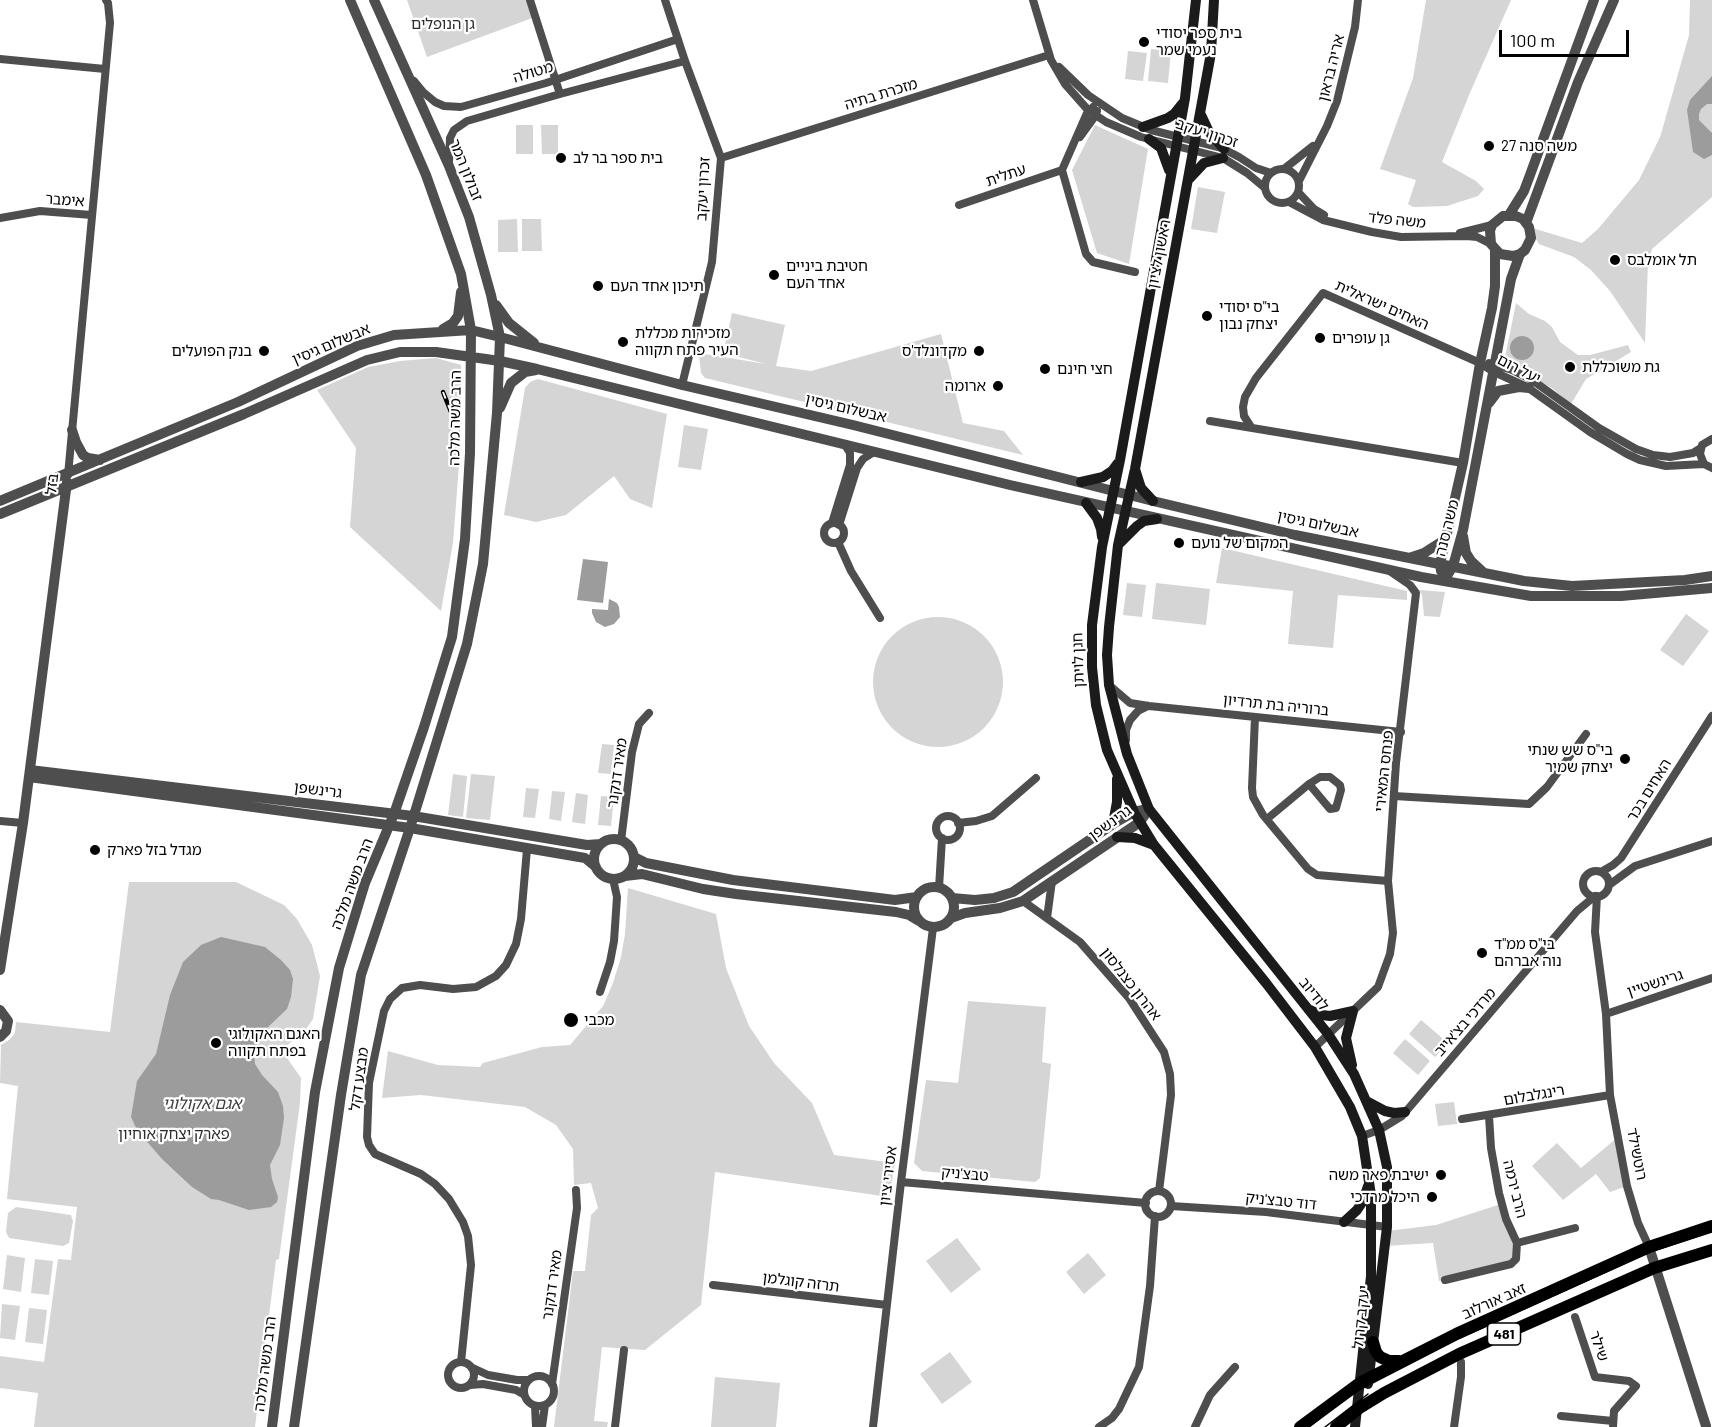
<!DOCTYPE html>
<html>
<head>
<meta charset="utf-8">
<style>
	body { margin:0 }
	#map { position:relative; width:1712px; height:1427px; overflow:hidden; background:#fff; font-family:Barlow,sans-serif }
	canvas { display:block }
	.scale { position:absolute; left:1499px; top:30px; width:130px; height:27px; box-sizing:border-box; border:3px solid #000; border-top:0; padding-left:8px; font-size:18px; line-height:21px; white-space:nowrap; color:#000; -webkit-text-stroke:4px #fff; paint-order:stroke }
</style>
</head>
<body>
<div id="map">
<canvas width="1712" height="1427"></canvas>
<div class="scale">100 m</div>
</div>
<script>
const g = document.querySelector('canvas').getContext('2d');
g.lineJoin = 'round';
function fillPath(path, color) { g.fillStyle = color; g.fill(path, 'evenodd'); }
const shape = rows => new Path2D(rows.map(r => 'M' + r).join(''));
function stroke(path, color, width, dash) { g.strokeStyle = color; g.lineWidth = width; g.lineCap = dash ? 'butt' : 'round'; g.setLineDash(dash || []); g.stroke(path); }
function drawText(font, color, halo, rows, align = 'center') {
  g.font = font + ' Barlow,"Noto Sans Hebrew",sans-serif'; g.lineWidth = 4.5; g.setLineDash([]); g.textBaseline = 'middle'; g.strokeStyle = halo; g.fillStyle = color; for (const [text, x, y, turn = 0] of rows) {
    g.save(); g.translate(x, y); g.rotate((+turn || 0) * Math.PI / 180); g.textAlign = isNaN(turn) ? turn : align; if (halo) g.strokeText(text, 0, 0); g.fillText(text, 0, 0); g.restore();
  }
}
fillPath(shape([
	[407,0,530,0,535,17,427,57],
	[1426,0,1511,0,1469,95,1442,162,1476,181,1484,189,1478,196,1447,206,1413,207,1408,204,1416,180,1380,169,1413,78],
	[1690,0,1712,0,1712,197,1652,249,1648,263,1645,343,1610,291,1591,270,1574,257,1539,244,1529,227,1582,243,1598,229,1639,180,1660,137,1665,120,1689,35],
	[1151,49,1171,51,1168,83,1148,81],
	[1128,51,1147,53,1143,81,1125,79],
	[516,125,533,125,533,154,516,154],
	[541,125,558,125,558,154,542,154],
	[1095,125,1148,149,1129,264,1097,253,1072,170],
	[1198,187,1225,192,1217,233,1191,229],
	[517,219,518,252,498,252,498,220],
	[522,219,541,219,542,251,522,251],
	[1516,303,1529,314,1545,321,1552,327,1560,342,1578,355,1590,355,1628,345,1631,352,1586,379,1571,404,1552,388,1507,365,1505,357],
	[732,313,785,325,776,366,811,371,941,334,963,423,1004,431,1023,455,705,378,701,373,699,355,705,354,766,364,723,353],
	[436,358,461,365,460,452,453,543,441,611,350,527,356,448,317,390,368,367,400,361],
	[538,379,667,414,652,508,630,499,614,476,566,515,536,522,504,515,525,388,530,382],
	[684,425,708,429,701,470,678,467],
	[1222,548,1407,591,1407,600,1338,595,1333,648,1288,644,1293,591,1216,583],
	[1127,583,1146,585,1142,617,1123,615],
	[1156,583,1210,589,1206,625,1152,619],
	[1419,590,1445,592,1440,617,1424,616,1422,595],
	[1686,614,1709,631,1683,666,1660,650],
	'873 682a65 65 0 1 1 130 0a65 65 0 1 1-130 0Z',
	[602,744,614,745,611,774,598,773],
	[453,774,467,776,463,817,448,815],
	[471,774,495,776,490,820,466,818],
	[526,788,539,789,535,818,523,817],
	[552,791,565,792,561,821,549,819],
	[576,793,588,795,585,824,572,822],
	[601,796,614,797,611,826,598,825],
	[129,882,236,882,284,905,297,919,312,945,320,976,313,1019,304,1032,285,1047,285,1055,301,1078,300,1103,279,1259,276,1260,255,1427,34,1427,38,1393,0,1388,0,1356,44,1362,58,1259,71,1260,77,1207,7,1199,18,1086,0,1083,1,1045,9,1040,15,1033,16,1022,110,1032],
	[628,888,716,914,726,968,749,1026,774,1063,812,1103,834,1155,895,1163,889,1197,715,1172,701,1305,645,1350,602,1347,594,1421,608,1422,607,1427,554,1427,573,1271,585,1271,591,1215,598,1208,591,1183,574,1185,573,1149,556,1125,525,1107,421,1095,382,1098,388,1051,438,1065,480,1067,483,1063,542,1047,570,1045,603,1006,613,983,621,957,625,934],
	[968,1001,1046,1007,1042,1062,1051,1064,1040,1178,1035,1182,922,1171,914,1163,926,1080,958,1083],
	[1421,1020,1448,1043,1435,1057,1409,1034],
	[1405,1039,1430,1061,1418,1075,1393,1053],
	[1454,1102,1457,1124,1438,1126,1435,1104],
	[1618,1137,1627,1186,1610,1192,1596,1174,1563,1200,1532,1166,1557,1143,1581,1168],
	[1501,1204,1517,1243,1516,1259,1439,1281,1433,1243,1385,1246,1387,1231,1436,1225],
	[16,1207,71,1215,73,1221,69,1243,63,1246,9,1238,6,1232,8,1213],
	[957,1238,981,1269,951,1293,926,1261],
	[1088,1253,1106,1275,1084,1294,1066,1272],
	[7,1255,25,1258,21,1292,3,1289],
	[35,1259,53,1261,49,1295,31,1293],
	[2,1304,20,1306,15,1340,0,1338],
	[29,1308,47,1310,43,1344,25,1342],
	[950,1352,972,1382,942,1404,920,1374],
	[715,1377,780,1383,776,1427,711,1427]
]), '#d5d5d5');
fillPath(shape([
	[1712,76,1712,104,1707,104,1701,109,1699,114,1699,120,1712,133,1712,155,1704,159,1693,152,1687,110,1690,100],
	'1510 348a12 12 0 1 1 24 0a12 12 0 1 1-24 0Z',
	[583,559,608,562,603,603,577,600],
	[609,599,617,603,619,607,620,617,614,624,605,627,596,622,592,613,592,609,608,610],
	[221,937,265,947,281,960,290,970,293,979,291,997,287,1009,268,1027,259,1039,254,1051,255,1064,262,1075,278,1092,283,1106,284,1118,280,1145,270,1165,272,1179,278,1197,277,1202,271,1207,249,1210,219,1200,211,1199,192,1187,162,1159,137,1130,131,1117,137,1081,156,1054,170,995,183,962,201,945]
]), '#9c9c9c');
stroke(shape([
	[530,0,560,94],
	[665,0,685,61,721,158,712,262,682,385],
	[1033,0,1051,60,1065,84,1088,110,1106,122,1141,137,1223,158,1247,173,1265,188],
	[0,59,105,69],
	[1059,67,1088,95,1122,118,1151,130,1222,148,1239,157,1256,168,1271,173],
	[414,81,423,92,435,102,444,106,461,107,546,83,678,39],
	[1093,107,1087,113,1062,170,1086,254,1093,262,1135,272],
	[1080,137,1096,115,1097,111],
	[721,158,1049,55],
	[449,162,450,138,454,130,467,121,560,94,685,61],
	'1265 186a17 17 0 1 1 34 0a17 17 0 1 1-34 0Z',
	[1284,169,1313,146],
	[1299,181,1327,126,1337,101,1355,27,1358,0],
	[1298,192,1314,209,1324,215],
	[1289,202,1323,220,1372,232,1401,237,1467,236,1477,237,1491,244],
	[959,205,1062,170],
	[0,218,40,211,92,215],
	[1460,233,1492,225],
	[1489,363,1512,370,1532,380,1599,428,1636,449,1653,455,1670,457,1693,453,1701,448],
	[1210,421,1463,463],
	[1251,427,1244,416,1243,407,1245,397,1256,378,1323,293,1480,363,1492,371,1527,387,1590,432,1627,454,1640,460,1666,466,1704,464],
	[1712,439,1702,445,1700,454,1704,464,1712,468],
	[68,475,110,23,108,3,106,0],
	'824 533a10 10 0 1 1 20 0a10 10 0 1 1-20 0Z',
	[832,523,850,465,850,453,845,445],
	[839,525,857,468,863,459,874,452],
	[838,542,851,571,880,618],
	[1109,685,1130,703,1149,706,1401,732],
	[1255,717,1252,788,1253,797,1263,815,1308,869,1317,875,1388,881],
	[1126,740,1126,730,1130,720,1138,711,1148,706],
	[1394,796,1529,804,1547,787,1586,734],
	'936 828a12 12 0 1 1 24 0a12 12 0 1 1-24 0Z',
	[1267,819,1309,784,1320,777,1330,777,1340,785,1341,790,1336,808,1330,809,1309,784],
	[0,821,23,823],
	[958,823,976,821,992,816,1036,778],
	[621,841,632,752,639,724,649,713],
	'1583 884a13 13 0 1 1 26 0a13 13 0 1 1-26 0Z',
	[1601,872,1613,865,1621,858,1712,716],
	[1609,885,1635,866,1712,841],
	[939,888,942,838],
	[1597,896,1595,932,1606,1014,1610,1095,1627,1186,1638,1223,1649,1247],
	[1023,901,1080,942,1129,998,1164,1052,1170,1074,1171,1095,1159,1191],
	[1047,918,1052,881],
	[600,992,610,962,614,941,617,897,613,879],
	[1606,1014,1712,978],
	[1315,1047,1378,987,1390,954,1393,933,1388,881,1396,763,1416,593,1410,585,1391,572],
	[1462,1119,1610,1095],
	[1362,1136,1379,1130,1402,1116,1577,911,1595,896],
	[901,1182,1146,1203],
	'1145 1204a13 13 0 1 1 26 0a13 13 0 1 1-26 0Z',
	[1171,1206,1266,1212,1387,1227],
	[1517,1243,1575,1228],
	[1445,1280,1511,1264,1516,1259,1517,1243,1506,1219,1499,1193,1491,1148,1489,1116],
	[713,1285,887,1305],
	[1575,1317,1595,1377,1629,1381,1636,1386,1614,1411,1613,1427],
	'448 1375a13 13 0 1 1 26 0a13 13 0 1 1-26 0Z',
	[461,1362,471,1265,468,1236,463,1222,449,1199,435,1184,421,1174,375,1154,369,1145,367,1137,369,1083,384,1011,390,999,402,988,420,985,453,989,476,987,496,976,506,965,516,944,521,919,527,849],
	[473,1368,488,1375,517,1380,528,1380],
	'524 1391a15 15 0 1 1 30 0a15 15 0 1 1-30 0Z',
	[552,1384,577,1208,576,1190],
	[470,1385,483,1384,516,1390,523,1394],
	[535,1406,536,1427],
	[1561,1416,1613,1421],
	[542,1427,545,1405],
	[615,1427,624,1350],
	[873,1427,901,1182,933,928],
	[1099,1427,1112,1418,1119,1409,1139,1367,1150,1286,1155,1216],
	[1195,1427,1210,1395,1235,1367],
	[1454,1427,1461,1377,1461,1362]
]), '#4e4e4e', 8);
stroke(shape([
	[1509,215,1524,191,1530,175,1594,0],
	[1526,223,1578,82,1614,0],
	[496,305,509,323,534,343],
	[443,329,453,323,458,316,461,292],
	[1489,403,1498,391,1519,387,1529,388],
	[500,408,511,383,525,372,536,370],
	[72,430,76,442,83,455,88,458,100,460],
	[0,501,238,402,357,346,394,335,471,330,500,337,682,385,853,425,1153,501,1295,535,1524,581,1572,586,1685,580,1712,576],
	[0,514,244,414,367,360,400,352,436,352,500,361,537,369,1010,485,1421,577,1531,596,1621,596,1712,588],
	[1463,536,1466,553,1471,561,1484,573],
	[1409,558,1424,553,1446,539],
	[1441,571,1440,564,1463,463,1480,363,1492,308,1495,286,1495,250],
	[1444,581,1453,566,1463,530,1511,279,1520,254,1525,250,1531,238,1529,227,1523,219,1516,216,1503,216,1492,225,1490,231,1491,244,1500,254,1513,256,1520,254],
	[30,770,413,816,587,845,601,844],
	[29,777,410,828,585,858,596,867],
	'594 859a20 20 0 1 1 40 0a20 20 0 1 1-40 0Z',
	[634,857,646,863,733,880,895,900,917,897],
	[625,876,642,874,703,889,736,894,896,912,909,915,919,921],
	'914 907a20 20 0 1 1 40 0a20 20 0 1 1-40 0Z',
	[952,898,975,900,994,898,1013,892,1113,824,1134,812,1143,810],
	[951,918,965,913,1000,908,1023,901,1140,822,1149,809],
	[0,970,23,823,67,482],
	[0,1010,8,1021,6,1031,0,1037],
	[1649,1247,1706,1426],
	[272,1427,315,1092,339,968,365,883,394,814,424,727,452,637,465,539,470,453,471,330,461,274,426,175,350,0],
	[294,1427,341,1095,361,975,410,828,467,644,483,564,497,413,500,337,491,295,469,217,449,166,374,0]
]), '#4e4e4e', 10);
stroke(shape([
	[1196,0,1185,98,1120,460,1102,547,1092,625,1092,667,1096,705,1107,750,1134,812,1154,845,1266,983,1315,1047,1350,1107,1362,1136,1371,1195,1371,1276,1355,1427],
	[1214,0,1211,53,1198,124,1135,469,1118,545,1109,627,1107,655,1109,685,1127,754,1149,809,1328,1034,1354,1074,1379,1130,1387,1167,1387,1227,1368,1384],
	[1201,115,1209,132,1224,149],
	[1143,127,1168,118,1174,114,1182,104],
	[1149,139,1161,148,1169,170],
	[1189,179,1204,163,1223,158],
	[1135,469,1141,488,1153,501],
	[1081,482,1103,477,1112,471,1118,463],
	[1086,503,1097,518,1101,529,1102,537],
	[1118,545,1137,526,1144,521,1157,519],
	[1113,824,1117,802,1117,779],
	[1117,837,1135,838,1154,845],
	[1308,1009,1322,1015,1330,1016,1353,1011],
	[1352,1065,1346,1038,1353,1011],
	[1368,1102,1385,1111,1394,1113,1405,1112],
	[1344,1222,1357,1210,1363,1201,1368,1186]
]), '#1b1b1b', 10);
stroke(shape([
	[1373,1342,1376,1352,1380,1357,1389,1361,1399,1361],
	[1300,1427,1361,1382,1456,1334,1649,1247,1712,1226],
	[1336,1427,1358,1409,1384,1393,1459,1354,1654,1268,1712,1250]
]), '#000', 12);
stroke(shape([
	[1309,1427,1334,1407,1357,1391,1458,1339,1650,1252,1712,1232],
	[1325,1427,1368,1394]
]), '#000', 1.5);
const rail = shape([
	[443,392,451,412]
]);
stroke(rail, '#000', 4.5);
stroke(rail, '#fff', 2, [7]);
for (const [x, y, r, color] of [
	[1144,42,6,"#000"],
	[1489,146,6,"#000"],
	[561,158,6,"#000"],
	[1615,260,6,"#000"],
	[774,275,6,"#000"],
	[598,286,6,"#000"],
	[1207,316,6,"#000"],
	[1320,338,6,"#000"],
	[623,342,6,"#000"],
	[264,351,6,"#000"],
	[979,351,6,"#000"],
	[1570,367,6,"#000"],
	[1045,369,6,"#000"],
	[998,386,6,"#000"],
	[1179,543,6,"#000"],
	[1625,759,6,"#000"],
	[95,850,6,"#000"],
	[1482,953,6,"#000"],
	[571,1020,8,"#000"],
	[216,1043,6,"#000"],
	[1441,1175,6,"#000"],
	[1432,1197,6,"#000"]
]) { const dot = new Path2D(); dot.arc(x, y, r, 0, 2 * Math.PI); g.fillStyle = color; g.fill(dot); stroke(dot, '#fff', 2); }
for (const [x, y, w] of [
	[1504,1334,33]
]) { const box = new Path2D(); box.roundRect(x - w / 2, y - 11, w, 22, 4.5); g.fillStyle = '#fff'; g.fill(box); stroke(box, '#000', 1.5); }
drawText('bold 14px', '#000', null, [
	["481",1504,1334]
]);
drawText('15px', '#2c2c2c', '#fff', [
	["גן הנופלים",443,24],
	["פארק יצחק אוחיון",174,1134]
]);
drawText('15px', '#000', '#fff', [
	["בית ספר יסודי",1156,33],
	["נעמי שמר",1156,50],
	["משה סנה 27",1501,146],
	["בית ספר בר לב",573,158],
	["תל אומלבס",1627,260],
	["חטיבת ביניים",786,266],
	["אחד העם",786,283],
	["תיכון אחד העם",610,286],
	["בי\"ס יסודי",1219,307],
	["יצחק נבון",1219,324],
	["מזכירות מכללת",635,333],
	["העיר פתח תקווה",635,350],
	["גן עופרים",1332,338],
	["בנק הפועלים",252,351,"right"],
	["מקדונלד'ס",967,351,"right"],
	["גת משוכללת",1582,367],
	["חצי חינם",1057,369],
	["ארומה",986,386,"right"],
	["המקום של נועם",1191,543],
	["בי\"ס שש שנתי",1613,750,"right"],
	["יצחק שמיר",1613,767,"right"],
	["מגדל בזל פארק",107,850],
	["בי\"ס ממ\"ד",1494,944],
	["נוה אברהם",1494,961],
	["מכבי",584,1020],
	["האגם האקולוגי",228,1034],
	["בפתח תקווה",228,1051],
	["ישיבת פאר משה",1429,1175,"right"],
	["היכל מרדכי",1420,1197,"right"]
], 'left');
drawText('15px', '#000', '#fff', [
	["אריה בראון",1331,68,-76],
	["מטולה",533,72,-17],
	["מזכרת בתיה",881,94,-17],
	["זכרון יעקב",1207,133,18],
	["זבולון המר",466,170,68],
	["עתלית",1006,175,-19],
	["זכרון יעקב",703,189,-87],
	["אימבר",65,200,4],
	["משה פלד",1397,220,6],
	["ראשון לציון",1159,254,-79],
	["האחים ישראלית",1382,305,24],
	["אבשלום גיסין",331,344,-23],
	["יעל רום",1519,369,27],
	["אבשלום גיסין",846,408,13],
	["הרב משה מלכה",455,418,-89],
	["בזל",52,484,-83],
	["אבשלום גיסין",1318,524,12],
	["משה סנה",1447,528,-76],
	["חנן לויתן",1078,660,-92],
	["ברוריה בת תרדיון",1276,705,6],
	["פנחס המאירי",1384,771,-84],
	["מאיר דנקנר",617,773,-82],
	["גרינשפן",318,790,7],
	["האחים בכר",1649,790,-58],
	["גרינשפן",1110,823,-36],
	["הרב משה מלכה",352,884,-70],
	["גרינשטיין",1655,983,-18],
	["אהרון כצנלסון",1131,984,52],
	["לודיוב",1314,994,51],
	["מרדכי בצ'אייב",1465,1022,-49],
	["מבצע דקל",359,1079,-82],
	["רינגלבלום",1534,1095,-10],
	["רוטשילד",1637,1154,79],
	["טבצ'ניק",965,1174,5],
	["אסירי ציון",888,1176,-83],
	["הרב ירמה",1515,1189,76],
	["דוד טבצ'ניק",1281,1201,6],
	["תרזה קוגלמן",801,1282,7],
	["מאיר דנקנר",552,1285,-82],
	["זאב אורלוב",1494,1301,-24],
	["יעקב קרול",1361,1317,-84],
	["שילר",1599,1346,71],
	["הרב משה מלכה",265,1364,-83]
]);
drawText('italic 16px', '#3d3d3d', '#fff', [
	["אגם אקולוגי",202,1104]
]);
</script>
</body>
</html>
